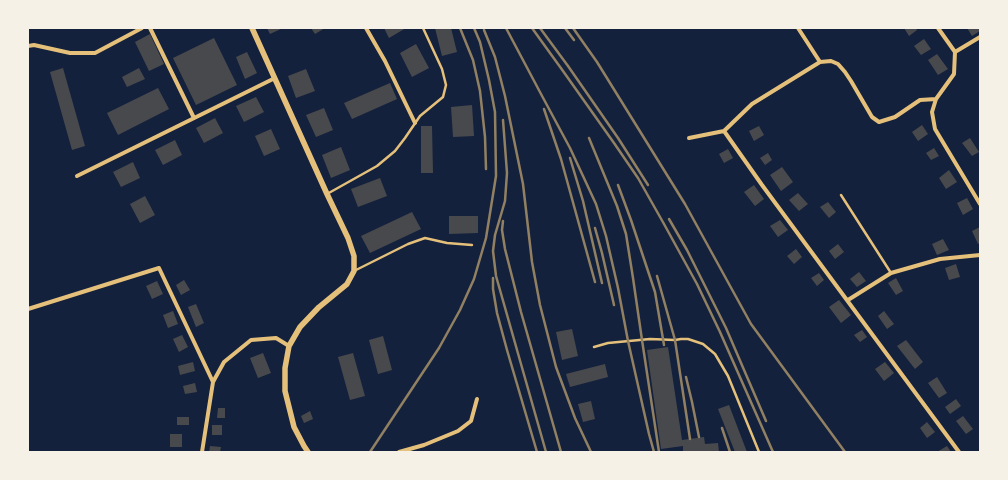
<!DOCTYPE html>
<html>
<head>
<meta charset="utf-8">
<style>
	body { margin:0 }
	#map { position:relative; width:1008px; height:480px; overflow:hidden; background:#14213d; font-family:"Fira Sans",sans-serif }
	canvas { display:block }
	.frame { position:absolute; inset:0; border:29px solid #f6f1e7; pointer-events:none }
</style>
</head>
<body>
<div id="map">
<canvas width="1008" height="480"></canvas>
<div class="frame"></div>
</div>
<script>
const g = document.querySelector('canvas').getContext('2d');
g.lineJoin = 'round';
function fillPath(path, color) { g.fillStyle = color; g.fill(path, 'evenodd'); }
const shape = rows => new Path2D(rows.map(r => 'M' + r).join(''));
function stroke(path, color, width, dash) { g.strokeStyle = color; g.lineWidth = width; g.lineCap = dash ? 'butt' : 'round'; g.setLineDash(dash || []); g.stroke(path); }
fillPath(shape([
	[267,28,283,28,270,34],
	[311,28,325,28,315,34],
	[384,28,406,28,389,38],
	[435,28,451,28,457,52,442,56],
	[904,28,916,28,917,30,909,36],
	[967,28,980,28,980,31,972,36],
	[150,34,164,64,149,71,135,42],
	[214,38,237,85,196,105,173,58],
	[924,39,931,49,921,55,914,46],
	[416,44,429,68,412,77,400,53],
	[247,52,257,73,245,79,236,57],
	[937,54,948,69,938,75,928,60],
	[63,68,85,146,72,150,50,72],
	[139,68,145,79,127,87,122,77],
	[306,69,315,91,296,98,288,76],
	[390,83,397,99,352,119,344,103],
	[158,88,169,109,118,135,107,113],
	[256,97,264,112,244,122,236,106],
	[472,105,474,136,453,137,451,107],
	[324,108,333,130,316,137,306,115],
	[215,118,223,133,204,143,196,128],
	[922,125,928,134,918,141,912,132],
	[421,126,432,126,433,173,421,173],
	[759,126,764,135,754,141,749,131],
	[271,129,280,149,264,156,255,136],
	[970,138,979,152,972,156,962,143],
	[175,140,182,155,163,165,155,150],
	[341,147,350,170,331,178,322,155],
	[934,148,939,156,931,160,926,153],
	[728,149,733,158,724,163,719,154],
	[768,153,772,160,765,165,760,158],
	[133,162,140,178,121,187,113,172],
	[782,167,793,182,781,191,770,175],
	[949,170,957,182,946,189,939,178],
	[380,178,387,196,358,207,351,189],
	[754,185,764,199,755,206,744,192],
	[798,193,808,204,799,211,789,200],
	[145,196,155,215,140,223,130,204],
	[967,198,973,209,963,215,957,203],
	[828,202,836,212,829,218,820,207],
	[412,212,421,229,370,253,361,236],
	[449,216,478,216,478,233,449,234],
	[780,220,788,230,778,237,770,226],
	[980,227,980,243,978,244,972,231],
	[943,239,949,250,937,255,932,244],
	[838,244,844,252,835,259,829,251],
	[796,249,802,257,794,264,787,256],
	[956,264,960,277,949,280,945,268],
	[859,272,866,281,857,287,850,279],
	[819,273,824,280,817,286,811,278],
	[896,278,903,291,896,295,888,283],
	[184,280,190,290,181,295,176,285],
	[157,281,163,294,152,299,146,286],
	[839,300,851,315,841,323,829,307],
	[196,304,204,323,196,327,188,307],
	[173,311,178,324,168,328,163,315],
	[884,311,894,324,887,329,878,316],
	[572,329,578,356,562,360,556,332],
	[862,330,867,337,860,342,854,335],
	[182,335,188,347,179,352,173,339],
	[383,336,392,370,378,374,369,340],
	[906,340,923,362,915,369,897,346],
	[668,347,682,440,704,437,705,444,718,443,719,452,683,452,683,446,661,449,647,350],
	[263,353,271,373,258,378,250,358],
	[353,353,365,396,350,400,338,357],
	[193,362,195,371,180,375,178,366],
	[885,362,894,373,884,381,875,369],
	[605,364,608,377,570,387,566,374],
	[937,377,947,393,939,398,928,383],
	[195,383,197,392,185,394,183,386],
	[956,399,961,406,950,414,945,407],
	[591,401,595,419,583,422,578,404],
	[729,405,747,452,735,452,718,409],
	[218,408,225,408,225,418,217,418],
	[310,411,313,419,304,423,301,416],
	[963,416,973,429,966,434,956,421],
	[177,417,189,417,189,425,177,425],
	[927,422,935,432,927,438,920,428],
	[212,425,222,425,222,435,212,435],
	[170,434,182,434,182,447,170,447],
	[210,446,221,447,220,452,209,452],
	[947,446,951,452,937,452]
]), '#48494c');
stroke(shape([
	[327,194,377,166,395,151,405,138,420,116,443,97,446,85,442,69,423,28],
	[841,195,891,273],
	[354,271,408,244,425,238,447,243,472,245],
	[594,347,608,343,650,339,675,340,681,339,688,339,703,344,715,354,728,376,759,452]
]), '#e5c07b', 2.5);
stroke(shape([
	[150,28,194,118],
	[366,28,385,61,415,123],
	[798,28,820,62,831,61,838,64,845,72,851,81,872,117,879,122,895,117,920,100,936,99],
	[938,28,955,52,954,74,936,99,932,112,935,129,980,204],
	[28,46,34,45,70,53,95,53,142,28],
	[955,52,980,37],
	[724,131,762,185,959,452],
	[689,138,724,131,752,104,820,62],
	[77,176,275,78],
	[848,300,891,273,940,259,980,255],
	[28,309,159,268,213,382],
	[202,452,213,382,224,362,251,340,276,338,289,346],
	[399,452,424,445,458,431,471,421,477,399]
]), '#e5c07b', 4);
stroke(shape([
	[252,28,327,194,348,238,354,256,354,271,347,284,319,307,300,327,289,346,285,368,285,391,294,427,304,446,308,452]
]), '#e5c07b', 5.5);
stroke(shape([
	[460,28,473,60,480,91,485,137,486,169],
	[506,28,541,94,570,148,596,204,606,236,618,288,628,341,649,434,654,452],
	[532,28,563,71,614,143,638,178,664,224,697,284,720,332,773,452],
	[540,28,568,66,618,138,648,185],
	[565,28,574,40],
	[573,28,597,62,685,204,751,324,845,452],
	[484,30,495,57,505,96,523,184,532,262,540,305,556,367,575,418,591,452],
	[544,109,561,159,595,282],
	[503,120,507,173,505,201,495,235,493,251,496,276,546,452],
	[589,138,617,206,626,234,633,278,642,340,659,452],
	[570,158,583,201,602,283],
	[618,185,631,220,655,292,664,345],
	[669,219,687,250,726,328,766,421],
	[503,221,502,230,505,249,521,312,561,452],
	[595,228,602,253,614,305],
	[657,276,675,340,690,439],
	[493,278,493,289,497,313,507,350,537,452],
	[686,377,692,402,699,437],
	[722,428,730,452],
	[370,452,439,348,460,310,474,279,486,238,496,176,495,112,489,80,480,42,474,28]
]), '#918062', 2.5);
</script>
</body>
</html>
